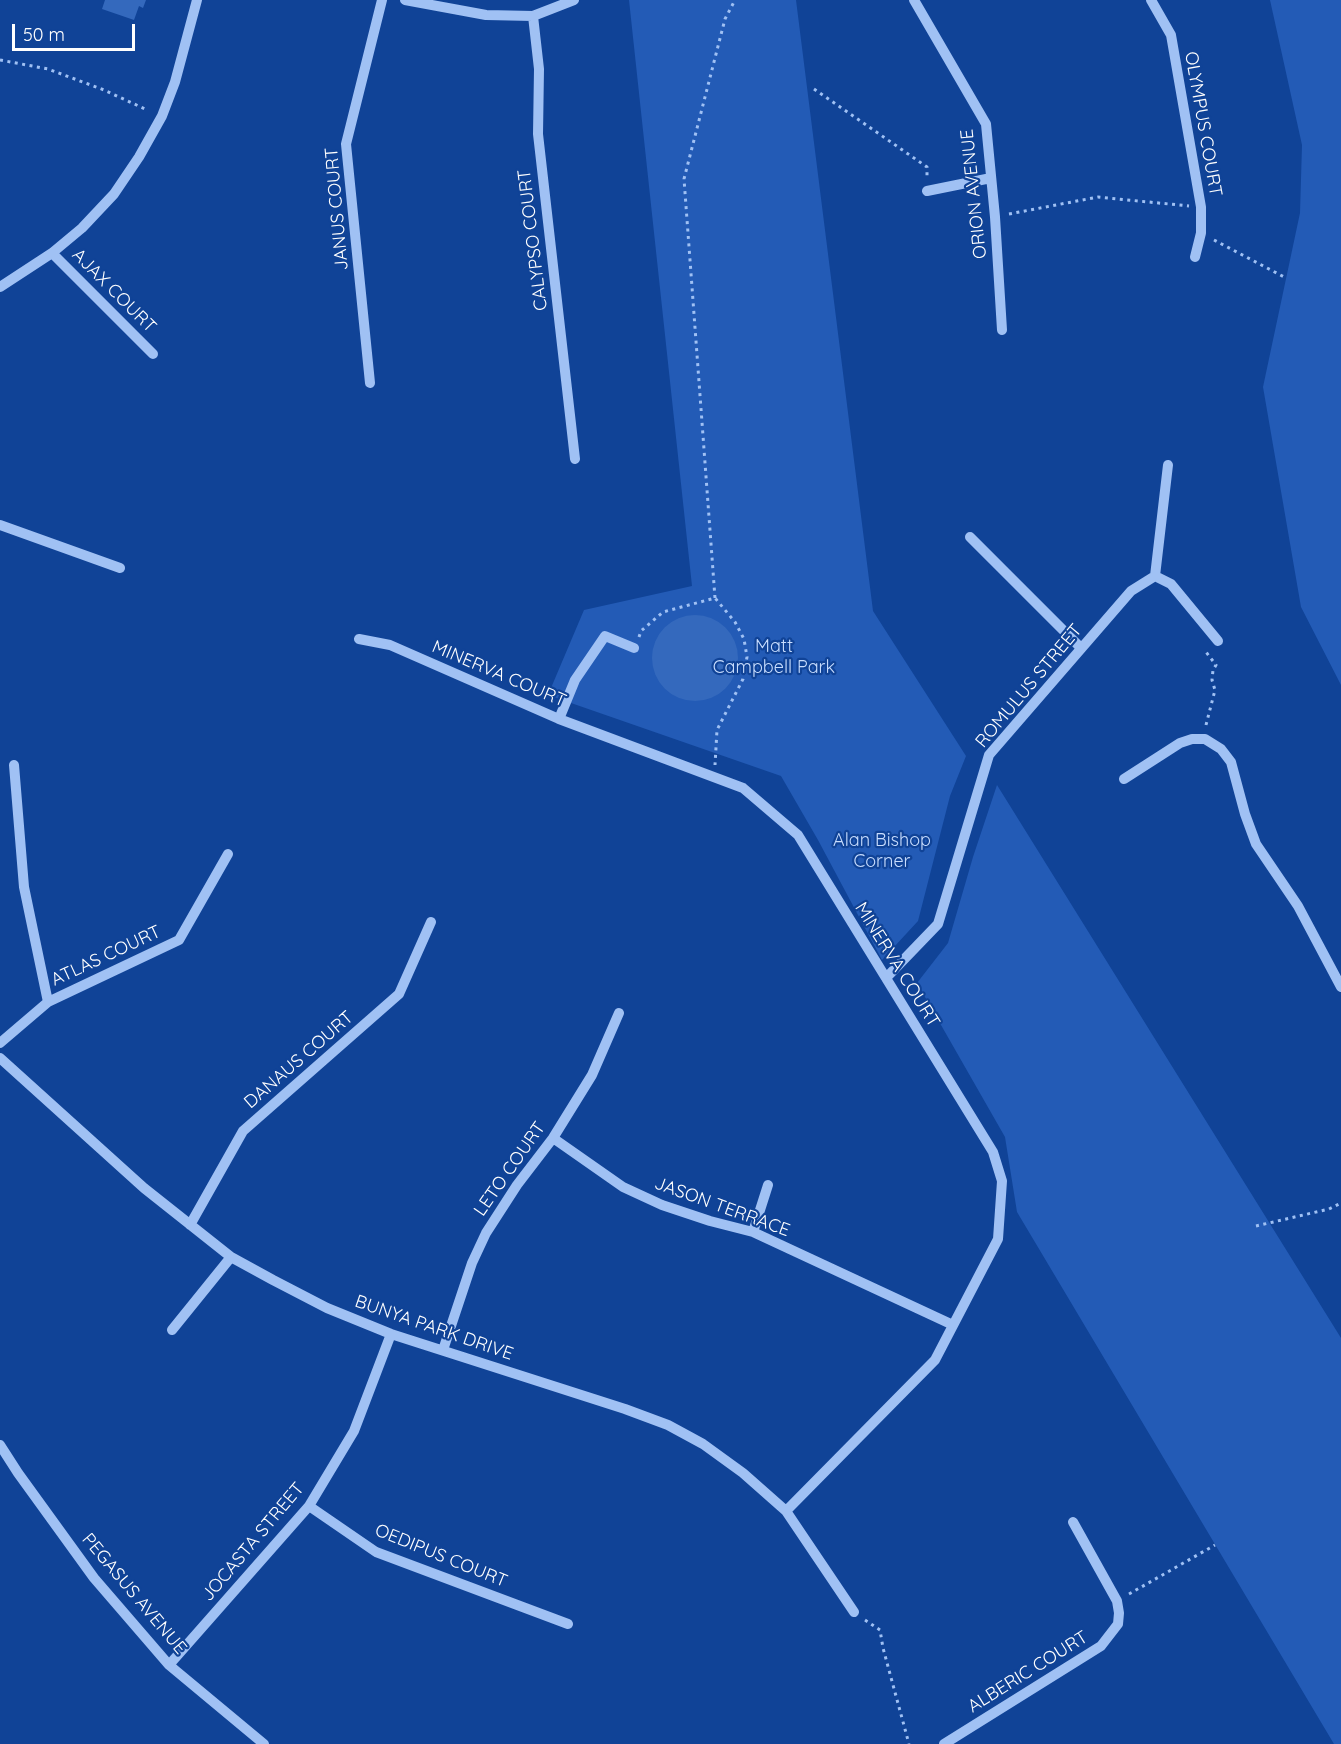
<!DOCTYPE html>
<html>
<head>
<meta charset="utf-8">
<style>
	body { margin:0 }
	#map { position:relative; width:1341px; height:1744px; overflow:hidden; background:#104397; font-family:Quicksand,sans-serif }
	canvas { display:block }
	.scale { position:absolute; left:12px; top:24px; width:123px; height:27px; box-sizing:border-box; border:3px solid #fff; border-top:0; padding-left:8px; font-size:18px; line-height:21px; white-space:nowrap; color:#fff; -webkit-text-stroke:4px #104397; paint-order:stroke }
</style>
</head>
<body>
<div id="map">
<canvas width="1341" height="1744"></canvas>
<div class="scale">50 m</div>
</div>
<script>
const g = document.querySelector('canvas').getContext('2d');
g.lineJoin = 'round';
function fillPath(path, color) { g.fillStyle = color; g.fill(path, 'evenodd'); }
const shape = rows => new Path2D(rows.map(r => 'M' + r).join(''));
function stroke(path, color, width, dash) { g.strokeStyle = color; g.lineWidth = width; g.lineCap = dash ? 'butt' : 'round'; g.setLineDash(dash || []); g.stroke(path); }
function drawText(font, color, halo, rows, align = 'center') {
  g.font = font + ' Quicksand,sans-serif'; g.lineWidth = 4.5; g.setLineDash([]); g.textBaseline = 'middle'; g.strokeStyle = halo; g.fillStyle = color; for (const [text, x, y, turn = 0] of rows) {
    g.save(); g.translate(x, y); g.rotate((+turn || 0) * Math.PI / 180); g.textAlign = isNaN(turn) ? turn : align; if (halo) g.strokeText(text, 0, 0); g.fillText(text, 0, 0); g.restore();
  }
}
fillPath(shape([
	[629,0,796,0,873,611,966,756,950,796,918,921,882,960,818,840,781,776,548,695,584,610,692,586],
	[1270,0,1341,0,1341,685,1301,607,1263,387,1300,213,1302,145],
	[997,785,1341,1338,1341,1744,1334,1744,1017,1212,1005,1137,917,983,948,943,973,857]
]), '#235bb6');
fillPath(shape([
	[105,0,146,0,143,8,139,6,134,20,102,9],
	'652 658a43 43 0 1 1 86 0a43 43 0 1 1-86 0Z'
]), '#3469bd');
stroke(shape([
	[0,60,48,69,104,90,145,109],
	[814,89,927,167,927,178],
	[1009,214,1098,197,1189,206],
	[1214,240,1286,278],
	[715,598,684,179,725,19,735,0],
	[639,637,641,631,663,612,715,598,735,622,744,639,747,657,743,679,717,730,715,765],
	[1206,725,1215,690,1212,680,1213,670,1216,665,1206,652,1209,650],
	[1256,1226,1329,1209,1341,1203],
	[1129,1594,1215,1545],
	[865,1620,880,1630,883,1648,909,1744]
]), '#a0c1f4', 3, [3, 4.5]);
stroke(shape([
	[405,0,486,15,533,16,574,0],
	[914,0,986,124,995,217,1002,330],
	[1151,0,1171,35,1201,207,1201,233,1195,257],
	[533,16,539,69,538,134,575,459],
	[927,191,991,178],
	[52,253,153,354],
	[0,287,52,253,82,228,114,194,139,157,162,116,175,82,197,0],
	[370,383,346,144,382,0],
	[0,525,120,568],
	[970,537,1081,648],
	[1155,576,1168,465],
	[359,639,390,645,559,719,743,788,798,835,993,1152,1002,1181,998,1239,935,1360,786,1511],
	[559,719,575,680,605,636,634,648],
	[14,765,24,887,48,1002],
	[1124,779,1180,743,1192,739,1205,739,1221,749,1231,762,1245,814,1256,844,1298,906,1341,987],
	[886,978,938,924,989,755,1131,591,1155,576,1171,584,1218,641],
	[0,1043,48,1002,179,940,228,854],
	[0,1058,144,1188,231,1257,273,1280,327,1308,391,1334,625,1409,668,1425,703,1444,743,1473,786,1511,854,1612],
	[553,1138,623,1187,662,1205,710,1221,753,1232,953,1325],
	[190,1225,243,1131,399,994,431,922],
	[753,1232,768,1185],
	[172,1330,231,1257],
	[443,1350,472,1263,486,1233,517,1185,553,1138,592,1075,619,1013],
	[0,1445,18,1473,94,1578,169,1665,264,1744],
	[309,1506,376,1552,568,1624],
	[169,1665,309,1506,354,1431,391,1334],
	[944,1744,1101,1646,1118,1624,1119,1613,1117,1601,1073,1522]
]), '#a0c1f4', 10);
drawText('18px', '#fff', '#104397', [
	["OLYMPUS COURT",1203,124,80],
	["ORION AVENUE",974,194,-96],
	["JANUS COURT",337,209,-95],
	["CALYPSO COURT",533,240,-97],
	["AJAX COURT",114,291,45],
	["MINERVA COURT",499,674,23],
	["ROMULUS STREET",1029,686,-50],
	["ATLAS COURT",106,956,-25],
	["MINERVA COURT",897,965,58],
	["DANAUS COURT",299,1060,-41],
	["LETO COURT",510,1169,-55],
	["JASON TERRACE",722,1207,20],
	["BUNYA PARK DRIVE",434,1328,19],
	["JOCASTA STREET",253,1542,-50],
	["OEDIPUS COURT",441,1556,22],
	["PEGASUS AVENUE",134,1594,50],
	["ALBERIC COURT",1028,1672,-32]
]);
drawText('18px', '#c8ddfe', '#104397', [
	["Matt",774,647],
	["Campbell Park",774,668],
	["Alan Bishop",882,841],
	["Corner",882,862]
]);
</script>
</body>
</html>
